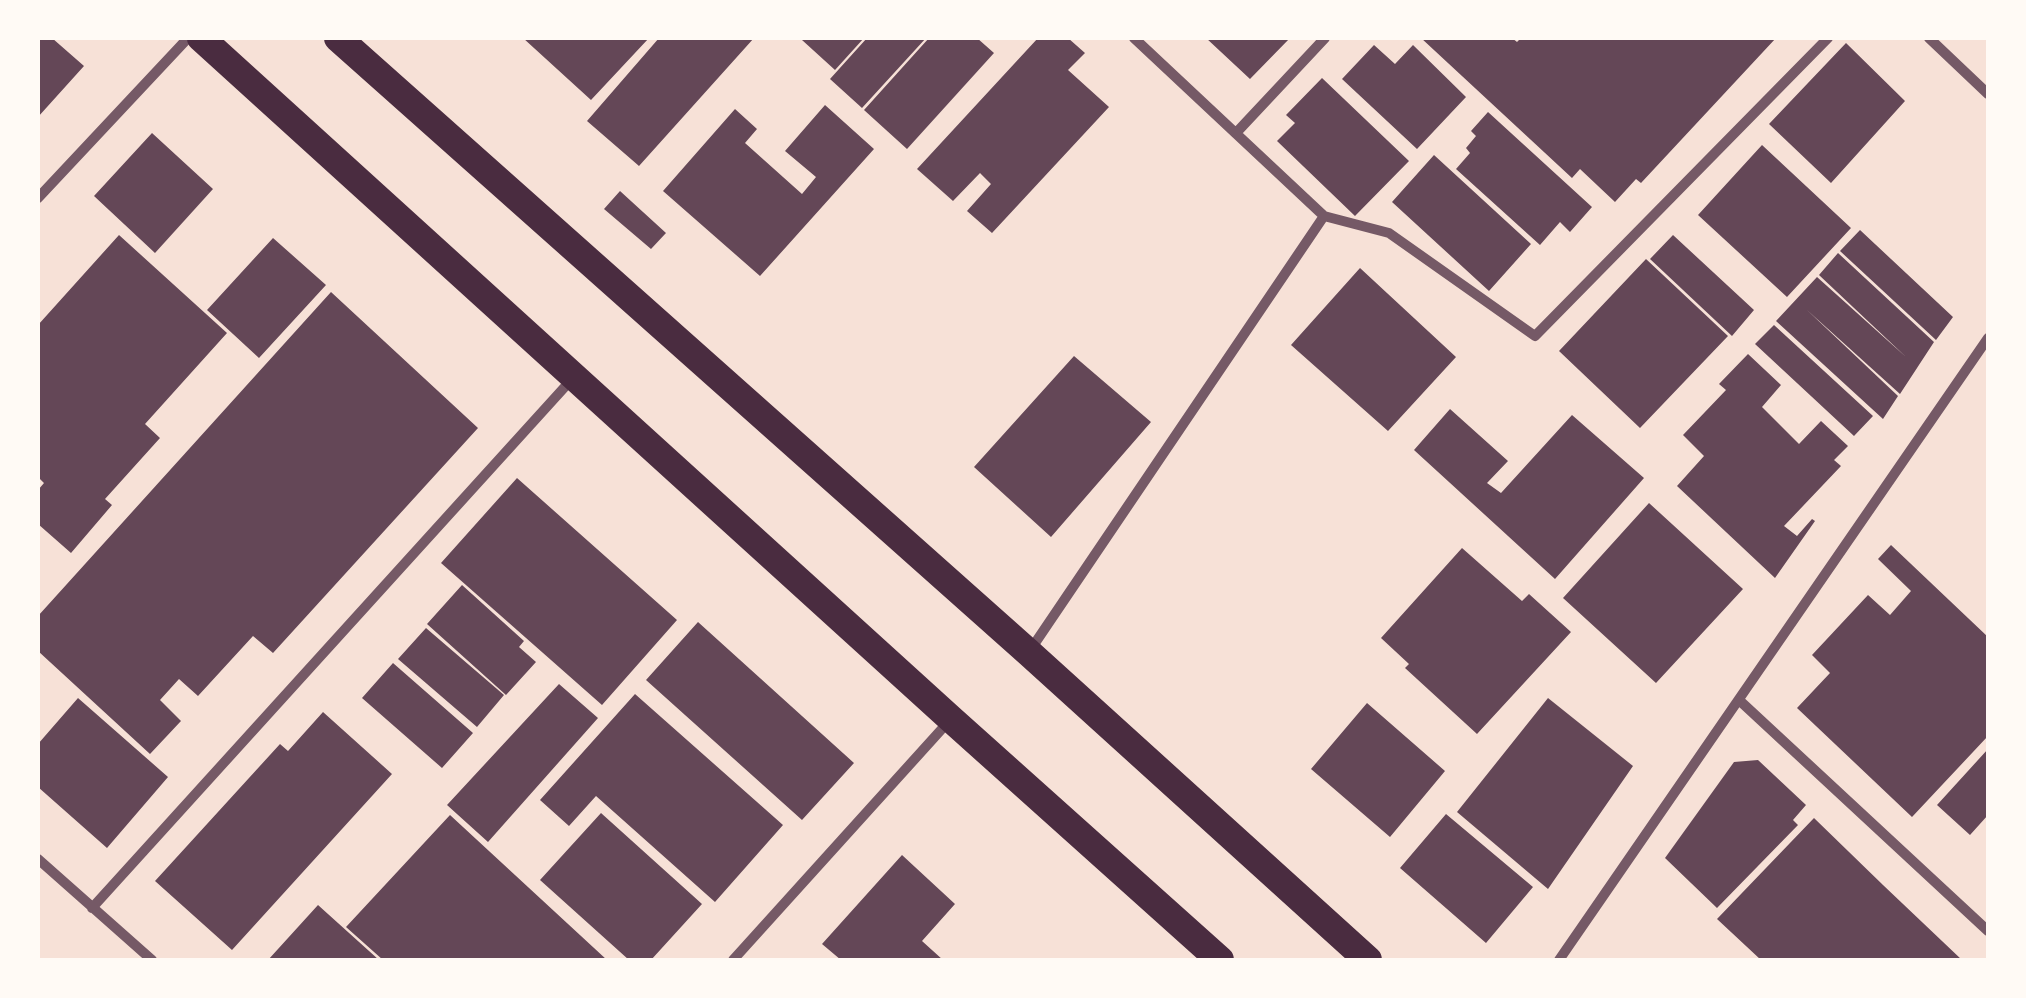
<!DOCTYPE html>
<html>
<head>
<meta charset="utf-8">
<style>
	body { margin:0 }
	#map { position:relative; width:2026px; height:998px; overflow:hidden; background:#f7e1d7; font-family:"Open Sans",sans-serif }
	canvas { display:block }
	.frame { position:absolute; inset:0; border:40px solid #fffaf5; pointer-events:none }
</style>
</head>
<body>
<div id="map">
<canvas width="2026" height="998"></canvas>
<div class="frame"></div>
</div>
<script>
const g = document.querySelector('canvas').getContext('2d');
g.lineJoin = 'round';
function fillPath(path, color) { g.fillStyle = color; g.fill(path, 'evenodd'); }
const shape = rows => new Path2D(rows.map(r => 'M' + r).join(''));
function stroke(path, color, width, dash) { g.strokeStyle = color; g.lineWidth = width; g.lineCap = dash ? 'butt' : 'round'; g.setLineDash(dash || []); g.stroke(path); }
fillPath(shape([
	[38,38,52,38,84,66,38,117],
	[523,38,649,38,591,100],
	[659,38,754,38,639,166,587,121],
	[805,38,864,38,835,70,802,40],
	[867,38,926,38,862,108,830,79],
	[929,38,977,38,994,53,907,149,864,110],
	[1038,38,1068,38,1085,53,1068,70,1109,107,992,233,967,211,991,184,980,173,953,201,917,169],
	[1206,38,1290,38,1250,79],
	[1421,38,1512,38,1517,42,1521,38,1776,38,1641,183,1636,179,1615,202,1580,169,1572,178],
	[1846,43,1905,101,1831,183,1769,124],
	[1374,45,1395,64,1413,45,1466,97,1417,149,1342,79],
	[1322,78,1409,161,1355,216,1277,141,1295,123,1286,115],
	[825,105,874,149,760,276,663,191,735,109,757,129,745,143,802,194,816,177,785,151],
	[1488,112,1592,207,1570,232,1560,222,1540,245,1456,169,1470,153,1466,148,1476,136,1471,131],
	[152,133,213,189,155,253,94,196],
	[1762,145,1851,228,1787,297,1698,215],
	[1434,155,1531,244,1489,291,1392,202],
	[620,191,666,233,651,249,604,209],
	[1860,230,1953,317,1936,340,1840,251],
	[119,235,227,333,145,424,160,438,105,499,112,505,71,553,38,524,38,490,44,483,38,477,38,325],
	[1673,235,1754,310,1732,336,1650,259],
	[273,238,326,285,259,358,207,310],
	[1838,253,1934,342,1900,394,1807,310,1898,396,1883,419,1776,321,1817,277,1906,357,1819,275],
	[1646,259,1728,336,1640,428,1559,351],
	[1360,268,1456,357,1388,431,1291,345],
	[331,292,478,428,273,653,253,636,198,696,179,679,160,700,181,721,150,754,38,651,38,616],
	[1774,325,1873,416,1854,436,1755,344],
	[1748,354,1781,385,1762,407,1799,444,1821,421,1848,446,1834,460,1841,466,1784,526,1797,536,1812,519,1815,521,1775,578,1677,486,1704,456,1683,435,1726,390,1719,384],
	[1074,356,1151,422,1051,537,974,467],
	[1450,409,1508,461,1487,483,1501,493,1572,415,1644,478,1555,579,1414,450],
	[517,478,677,620,602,705,441,563],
	[1649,503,1743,589,1656,683,1563,598],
	[1891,545,1988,637,1988,736,1912,817,1797,708,1830,673,1812,655,1868,595,1890,615,1911,591,1878,559],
	[1462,548,1522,601,1529,594,1571,632,1477,734,1405,668,1409,664,1381,638],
	[462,585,524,641,519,647,536,662,506,695,427,624],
	[698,622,854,763,802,820,646,680],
	[426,628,504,695,477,727,398,659],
	[393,663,473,733,442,768,362,698],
	[559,684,598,718,488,842,447,805],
	[635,694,783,825,715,902,596,796,569,826,540,800],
	[78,698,168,777,107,848,38,787,38,744],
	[1548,698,1633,766,1548,889,1457,812],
	[1367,703,1445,771,1390,837,1311,769],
	[323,712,392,774,232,950,155,881,280,744,288,751],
	[1988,749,1988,815,1970,835,1937,805],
	[1758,760,1806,805,1793,820,1798,825,1717,908,1665,858,1734,762],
	[601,813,702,904,651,960,629,960,540,880],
	[1446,814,1533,887,1486,943,1400,868],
	[450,815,607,960,383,960,346,927],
	[1814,818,1883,885,1962,960,1761,960,1717,919],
	[902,855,955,904,922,941,943,960,841,960,822,944],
	[318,905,379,960,268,960]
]), '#644757');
stroke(shape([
	[1929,38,1988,94],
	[1236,133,1325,38],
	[38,198,188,38],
	[1324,216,1389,233,1535,336,1828,38],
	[1029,652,1324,216,1134,38],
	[1739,700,1988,931],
	[38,859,152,960],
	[92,908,572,379],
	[733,960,950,720],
	[1559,960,1988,338]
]), '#755966', 10);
stroke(shape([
	[201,38,951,719,1220,960],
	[338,38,1028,652,1368,960]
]), '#4a2c40', 28);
</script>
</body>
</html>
